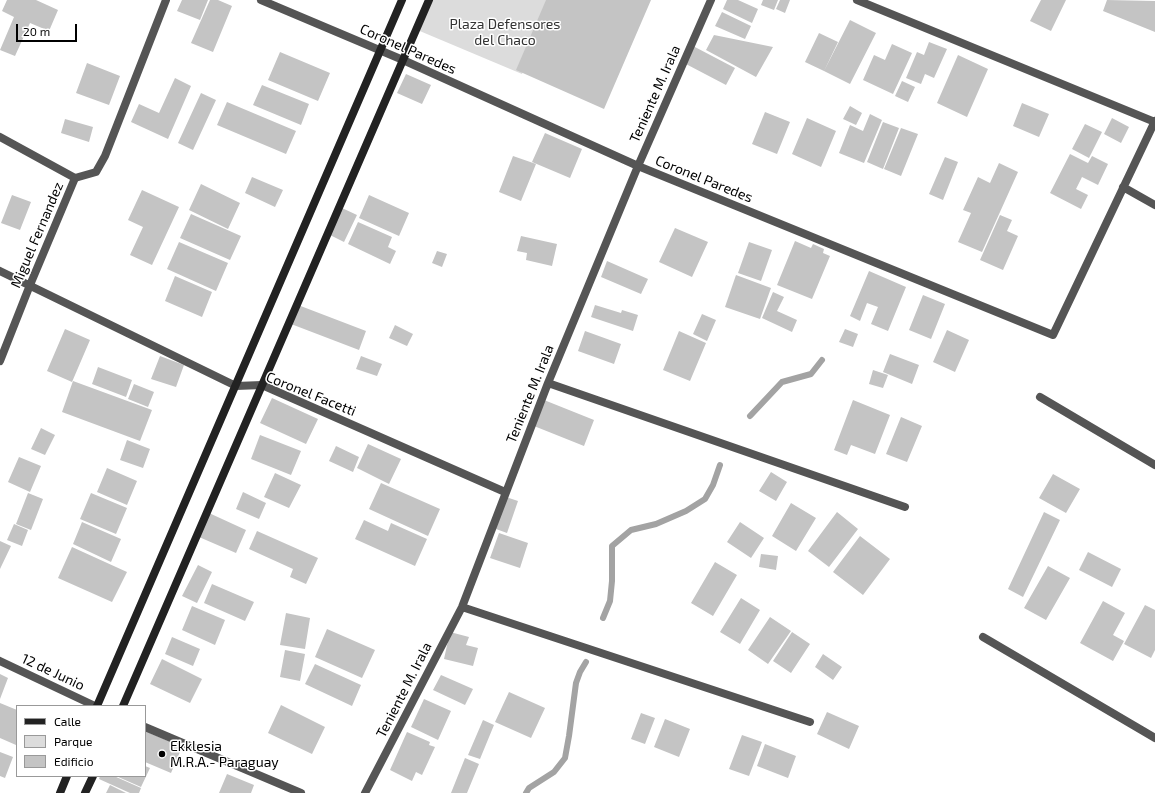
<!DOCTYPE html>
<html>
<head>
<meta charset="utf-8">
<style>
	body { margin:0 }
	#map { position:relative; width:1155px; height:793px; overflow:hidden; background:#fff; font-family:"Exo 2",sans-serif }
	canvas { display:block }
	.legend { position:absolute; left:16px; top:705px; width:130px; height:72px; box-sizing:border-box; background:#fff; border:1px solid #999; margin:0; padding:5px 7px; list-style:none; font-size:12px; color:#000 }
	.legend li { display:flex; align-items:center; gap:8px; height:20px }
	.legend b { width:20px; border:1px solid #999 }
	.scale { position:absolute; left:16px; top:24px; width:61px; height:18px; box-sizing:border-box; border:2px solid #000; border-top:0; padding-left:5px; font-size:12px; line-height:14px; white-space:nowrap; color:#000; -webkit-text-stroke:3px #fff; paint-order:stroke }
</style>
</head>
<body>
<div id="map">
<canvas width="1155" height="793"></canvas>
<ul class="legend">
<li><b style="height:5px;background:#222"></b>Calle</li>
<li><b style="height:11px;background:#dcdcdc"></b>Parque</li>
<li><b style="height:11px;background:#c4c4c4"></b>Edificio</li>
</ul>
<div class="scale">20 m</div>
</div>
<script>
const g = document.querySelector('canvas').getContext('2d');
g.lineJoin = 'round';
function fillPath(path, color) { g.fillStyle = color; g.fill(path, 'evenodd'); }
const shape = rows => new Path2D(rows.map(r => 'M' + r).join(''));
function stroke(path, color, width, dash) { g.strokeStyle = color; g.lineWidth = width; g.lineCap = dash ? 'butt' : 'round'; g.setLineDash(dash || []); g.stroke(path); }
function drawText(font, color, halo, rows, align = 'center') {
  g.font = font + ' "Exo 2",sans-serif'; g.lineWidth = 3; g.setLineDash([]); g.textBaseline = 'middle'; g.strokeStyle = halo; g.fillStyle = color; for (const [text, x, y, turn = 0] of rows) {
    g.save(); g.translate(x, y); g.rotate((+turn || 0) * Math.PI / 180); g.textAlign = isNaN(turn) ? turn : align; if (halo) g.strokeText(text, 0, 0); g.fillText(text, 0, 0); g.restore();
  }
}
fillPath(shape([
	[427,0,555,0,522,74,415,29]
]), '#dcdcdc');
stroke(shape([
	[750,416,782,382,811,374,822,360],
	[603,618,610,601,612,581,612,546,631,530,656,524,686,511,705,499,713,485,720,465],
	[526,793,529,788,554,772,565,758,569,736,576,683,580,672,586,662]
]), '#a3a3a3', 6);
fillPath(shape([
	[7,0,36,0,58,10,49,31,30,23,15,56,0,50,14,17,2,11],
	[182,0,208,0,200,20,177,11],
	[210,0,218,0,232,6,213,52,191,43],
	[546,0,651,0,604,109,516,70],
	[727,0,738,0,758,9,752,23,723,9],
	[763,0,778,0,774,10,761,5],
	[780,0,790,0,785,13,776,9],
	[1041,0,1066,0,1051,31,1030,21],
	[1107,0,1155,1,1155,32,1103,11],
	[722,12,751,26,745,39,715,26],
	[850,20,876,33,850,84,824,71],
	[819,33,838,42,824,71,805,62],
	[714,35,773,47,756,77,706,50],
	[929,42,947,49,934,78,925,74,921,84,906,78,917,52,924,55],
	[892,44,912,53,893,94,863,80,874,55,885,60],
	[693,46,735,68,726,85,684,63],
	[280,52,330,73,318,101,268,80],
	[958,55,988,69,967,117,937,103],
	[87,63,120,76,109,105,76,93],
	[406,74,431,85,422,104,397,93],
	[175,78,191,86,168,139,131,122,139,104,159,113],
	[902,81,915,87,908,102,895,96],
	[262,85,309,104,301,125,253,105],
	[201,93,216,100,193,150,178,143],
	[227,102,296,131,286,154,217,125],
	[1022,103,1049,114,1039,137,1013,126],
	[850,106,862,113,856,125,843,119],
	[765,112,790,122,777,154,752,144],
	[870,114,882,120,864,163,839,153,850,125,863,131],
	[807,118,836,131,821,167,792,154],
	[1112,118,1129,127,1121,143,1104,134],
	[65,119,93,127,89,142,61,133],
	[883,122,899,128,883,169,867,162],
	[1085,124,1102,132,1089,158,1072,149],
	[901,128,918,134,901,176,884,169],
	[545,133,582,149,570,178,532,162],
	[1070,154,1088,163,1092,156,1108,164,1098,185,1082,177,1076,189,1088,195,1081,209,1050,193],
	[513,156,536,164,521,201,499,192],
	[945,157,958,162,943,200,929,194],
	[999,163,1018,172,982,252,958,242,971,213,963,210,978,177,990,183],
	[252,177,283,190,275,207,245,193],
	[201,184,240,203,228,229,189,210],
	[142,190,179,207,152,265,130,255,143,227,128,220],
	[12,195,31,202,20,230,1,223],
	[369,195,409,213,399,236,359,218],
	[342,208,357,215,344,242,330,235],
	[191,214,241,236,230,260,180,238],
	[1000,215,1012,220,1007,231,1018,236,1003,270,980,260],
	[358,222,392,237,388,247,396,251,390,264,348,244],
	[675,228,708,242,692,277,659,262],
	[521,236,557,244,552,266,526,260,527,253,517,251],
	[795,241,811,248,813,244,824,249,823,253,830,256,812,299,777,285],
	[179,242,228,263,216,291,167,269],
	[749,242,772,250,761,281,738,273],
	[437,251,447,254,442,267,432,263],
	[607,261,648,279,641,294,601,277],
	[869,271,906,287,888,331,871,324,878,307,867,303,860,321,850,316],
	[736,275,771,288,760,319,725,307],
	[175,276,212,292,202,317,165,301],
	[773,292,784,297,777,311,797,320,792,332,762,318],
	[923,295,945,304,931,339,909,330],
	[298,305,366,331,359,350,291,324],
	[595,305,621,313,622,310,638,315,633,331,591,317],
	[702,314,716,320,707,341,693,334],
	[395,325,413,334,407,346,389,338],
	[65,329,90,340,72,382,47,371],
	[845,329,858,334,853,347,839,342],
	[947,330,969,340,955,372,933,362],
	[585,331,621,344,614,364,578,351],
	[679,331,706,343,690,381,663,370],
	[890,354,919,365,912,384,883,372],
	[160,356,184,365,176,387,151,379],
	[361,356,382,364,377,376,356,369],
	[98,367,132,380,126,397,92,384],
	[873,370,888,375,883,388,869,384],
	[73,381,152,410,140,441,62,412],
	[134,384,154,392,148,407,128,399],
	[272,398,318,419,306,444,260,423],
	[544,400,594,420,584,446,534,426],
	[853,400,890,415,875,454,851,445,847,455,834,450],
	[901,417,922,426,907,462,886,454],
	[41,428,55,435,45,455,31,449],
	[260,435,301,451,291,475,251,459],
	[127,440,150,449,143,468,120,460],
	[368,444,401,459,389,484,357,468],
	[336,446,359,457,353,472,329,461],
	[19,457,41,466,30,492,8,482],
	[107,468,137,481,127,505,97,492],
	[771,472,787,482,776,501,759,491],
	[275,473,301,485,289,508,264,497],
	[1053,474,1080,489,1066,513,1039,498],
	[381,483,440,509,428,536,369,509],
	[243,492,266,503,259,519,236,509],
	[28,493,43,499,31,530,16,524],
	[91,493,127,508,116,534,80,519],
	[506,497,518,501,507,533,496,529],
	[791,503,816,518,796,551,772,536],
	[837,512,858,529,829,567,808,551],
	[1044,512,1060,520,1023,597,1008,589],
	[209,513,246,530,236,553,199,537],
	[364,520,388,531,391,523,427,539,415,566,355,539],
	[82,522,121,539,111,562,73,544],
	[740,522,764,538,751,558,727,542],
	[14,524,28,530,22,546,7,540],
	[257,531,318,558,306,584,290,577,293,569,249,549],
	[499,533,528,543,520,568,490,558],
	[860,536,890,559,863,595,833,572],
	[0,541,11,546,0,569],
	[72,547,127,572,112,602,58,578],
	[1088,552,1121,569,1112,587,1079,570],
	[761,554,778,556,776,570,759,567],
	[715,562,737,575,713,616,691,603],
	[198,565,212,572,197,603,182,596],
	[1048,566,1070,578,1046,620,1024,608],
	[212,584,254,602,245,621,204,603],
	[741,598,760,610,740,644,720,632],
	[1103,601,1125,613,1113,635,1124,641,1113,661,1080,643],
	[1145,605,1155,610,1155,650,1151,658,1124,644],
	[192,606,225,620,215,645,182,630],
	[286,613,310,618,305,649,280,645],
	[770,617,791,631,768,664,748,650],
	[327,629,375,650,362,678,315,657],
	[450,632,469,637,466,645,478,648,473,666,444,659],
	[792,632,810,644,791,673,773,661],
	[172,637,200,649,193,666,165,654],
	[285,650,305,654,300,681,280,677],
	[823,654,842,667,833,680,815,667],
	[162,659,202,679,190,703,150,684],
	[315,664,361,685,352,706,305,684],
	[0,674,8,678,0,699],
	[441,675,473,689,465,705,433,690],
	[509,692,545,708,531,738,495,722],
	[424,699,451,711,438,740,411,727],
	[0,703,17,710,17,742,16,745,0,738],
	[281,705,325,727,312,754,268,733],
	[827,712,859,726,849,749,817,734],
	[641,713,655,718,645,744,631,739],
	[665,719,690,729,679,757,654,747],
	[483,720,494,725,480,759,468,755],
	[145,731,182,747,171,773,145,762],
	[407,732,430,742,429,745,435,747,422,775,416,772,412,781,390,770],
	[742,735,762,742,749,776,729,769],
	[765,744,796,756,788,778,757,766],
	[0,752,13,757,5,778,0,776],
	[465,758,479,764,467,793,451,793],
	[145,766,150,768,141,787,116,776,145,776],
	[227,774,254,785,251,793,219,793],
	[100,776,114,776,141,788,139,793,130,793,99,779],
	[110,785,126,793,106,793]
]), '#c4c4c4');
stroke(shape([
	[0,137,75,178]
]), '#555', 8);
stroke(shape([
	[261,0,403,60,638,166,1053,335,1155,121],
	[857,0,1155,122],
	[1123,187,1155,205],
	[0,271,236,386,262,385,505,492],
	[0,361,30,285,75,178,96,172,105,156,166,0],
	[548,383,905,507],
	[1040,397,1155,465],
	[462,607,810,722],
	[983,637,1155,738],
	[0,661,95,706],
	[145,727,301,793],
	[365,793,462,607,548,383,638,166,711,0]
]), '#555', 8);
stroke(shape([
	[97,706,402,0],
	[123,706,429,0],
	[60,793,67,776],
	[85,793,93,776]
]), '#222', 8);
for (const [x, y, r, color] of [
	[162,754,4,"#000"]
]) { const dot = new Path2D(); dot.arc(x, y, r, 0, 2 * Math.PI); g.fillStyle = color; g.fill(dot); stroke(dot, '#fff', 1.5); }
drawText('14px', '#333', '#fff', [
	["Plaza Defensores",505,24],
	["del Chaco",505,40]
]);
drawText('14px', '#000', '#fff', [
	["Coronel Paredes",408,49,24],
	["Teniente M. Irala",655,94,-66],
	["Coronel Paredes",704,179,22],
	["Miguel Fernandez",37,235,-67],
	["Coronel Facetti",311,394,22],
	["Teniente M. Irala",530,394,-68],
	["12 de Junio",53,672,25],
	["Teniente M. Irala",404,690,-63]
]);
drawText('14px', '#000', '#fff', [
	["Ekklesia",170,746],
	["M.R.A.- Paraguay",170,762]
], 'left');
</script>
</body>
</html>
